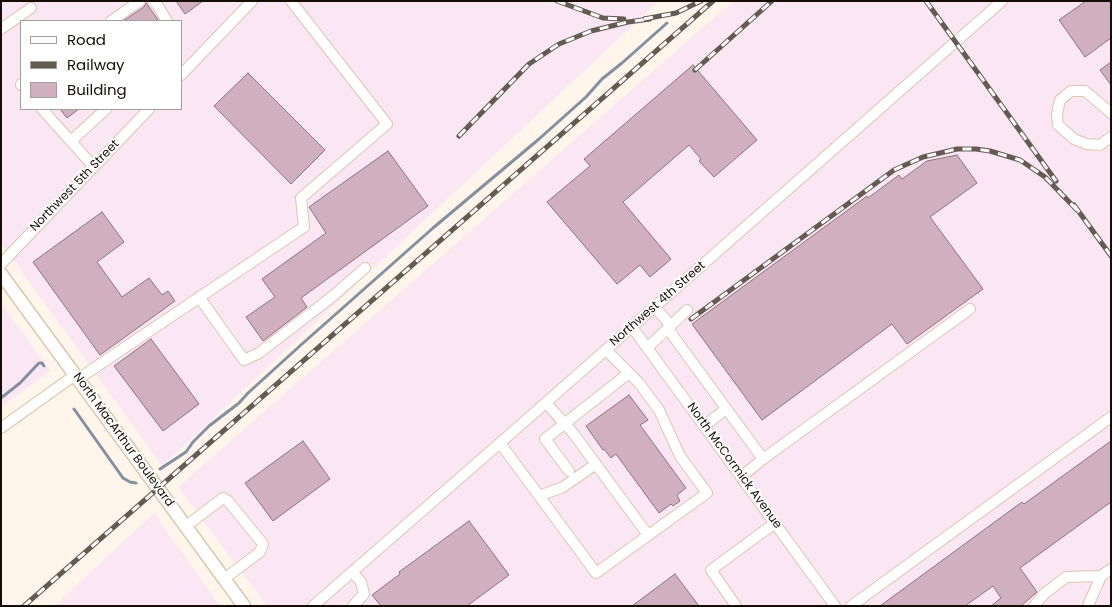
<!DOCTYPE html>
<html>
<head>
<meta charset="utf-8">
<style>
	body { margin:0 }
	#map { position:relative; width:1112px; height:607px; overflow:hidden; background:#fff5ea; font-family:Poppins,sans-serif }
	canvas { display:block }
	.frame { position:absolute; inset:0; border:2px solid #160e05; pointer-events:none }
	.legend { position:absolute; left:20px; top:20px; width:162px; height:90px; box-sizing:border-box; background:#fff; border:1px solid #a29f9b; margin:0; padding:6px 9px; list-style:none; font-size:15px; color:#160e05 }
	.legend li { display:flex; align-items:center; gap:10px; height:25px }
	.legend b { width:25px; border:1px solid #a29f9b }
</style>
</head>
<body>
<div id="map">
<canvas width="1112" height="607"></canvas>
<div class="frame"></div>
<ul class="legend">
<li><b style="height:6px;background:#fff"></b>Road</li>
<li><b style="height:6px;background:#645b51"></b>Railway</li>
<li><b style="height:14px;background:#d0afbe"></b>Building</li>
</ul>
</div>
<script>
const g = document.querySelector('canvas').getContext('2d');
g.lineJoin = 'round';
function fillPath(path, color) { g.fillStyle = color; g.fill(path, 'evenodd'); }
const shape = rows => new Path2D(rows.map(r => 'M' + r).join(''));
function stroke(path, color, width, dash) { g.strokeStyle = color; g.lineWidth = width; g.lineCap = dash ? 'butt' : 'round'; g.setLineDash(dash || []); g.stroke(path); }
function drawText(font, color, halo, rows, align = 'center') {
  g.font = font + ' Poppins,sans-serif'; g.lineWidth = 4; g.setLineDash([]); g.textBaseline = 'middle'; g.strokeStyle = halo; g.fillStyle = color; for (const [text, x, y, turn = 0] of rows) {
    g.save(); g.translate(x, y); g.rotate((+turn || 0) * Math.PI / 180); g.textAlign = isNaN(turn) ? turn : align; if (halo) g.strokeText(text, 0, 0); g.fillText(text, 0, 0); g.restore();
  }
}
fillPath(shape([
	[1,1,659,1,162,466,1,243],
	[21,21,181,21,181,109,21,109],
	[733,1,1111,1,1111,606,267,606,178,487],
	[1,303,50,371,1,407],
	[154,513,220,606,54,606]
]), '#fbe6f4');
stroke(shape([
	[1,398,20,383,39,363,42,363,44,366],
	[74,409,123,478,130,482,136,483],
	[160,469,186,452,193,442,209,426,239,403,248,393,302,344,433,228,539,139,586,97,602,79,622,63,667,23]
]), '#8490a0', 3);
const building = shape([
	[176,1,203,1,185,14,176,1],
	[1086,1,1111,1,1111,38,1085,57,1059,20,1086,1],
	[146,3,159,21,123,21,144,7,146,3],
	[1111,62,1111,85,1100,70,1111,62],
	[693,65,757,140,714,177,699,161,701,159,689,145,623,202,671,259,650,277,640,265,617,284,547,202,590,166,584,159,693,65],
	[248,73,325,150,291,184,214,106,248,73],
	[60,109,79,109,67,118,60,109],
	[388,151,428,206,301,298,307,307,263,341,246,317,275,297,262,279,326,233,309,207,388,151],
	[957,155,977,183,930,217,983,289,907,344,892,324,762,420,692,324,867,196,868,198,899,175,902,179,927,161,957,155],
	[102,212,124,242,97,262,122,297,149,278,162,295,168,291,175,301,100,355,33,262,102,212],
	[151,339,199,404,163,431,114,366,151,339],
	[629,395,648,420,640,425,686,488,677,495,680,501,673,506,671,504,659,513,616,454,611,458,604,449,603,450,586,426,629,395],
	[303,441,330,479,273,521,245,483,303,441],
	[1111,441,1111,502,1020,568,1037,592,1021,606,991,606,1001,598,993,586,965,606,880,606,1022,502,1024,504,1111,441],
	[469,521,509,575,467,606,381,606,372,595,400,574,399,572,469,521],
	[675,574,699,606,632,606,675,574]
]);
fillPath(building, '#d0afbe');
stroke(building, '#90717f', 1);
const minor = shape([
	[153,1,156,3,167,21],
	[111,21,140,1],
	[1,29,31,8],
	[181,75,252,1],
	[21,84,21,85],
	[42,109,94,167],
	[1111,113,1085,91,1071,91,1060,100,1057,114,1058,125,1074,139,1086,144,1100,145,1111,137],
	[71,141,106,109],
	[1,264,149,109],
	[199,297,244,360,259,353,333,296,365,268],
	[655,307,671,326],
	[632,327,835,606],
	[668,329,763,459,741,477],
	[647,348,687,310],
	[78,379,304,227,301,198,387,124,291,1],
	[546,403,573,433,648,535],
	[704,426,726,409],
	[1,428,75,375],
	[500,443,596,573,707,493,680,456,659,410,639,383,606,350],
	[763,459,970,309],
	[569,471,545,439,629,373],
	[539,496,563,487,596,464],
	[186,526,223,498,228,501,263,544,260,552,224,579],
	[352,572,361,582,364,594,353,606],
	[313,606,500,443,1002,1],
	[736,606,711,570,775,523],
	[851,606,1111,417],
	[1034,606,1044,594,1066,577,1101,576,1111,569],
	[1088,606,1101,576]
]);
const major = shape([
	[1,274,244,606]
]);
stroke(minor, '#ddc6ad', 12);
stroke(major, '#ddc6ad', 15);
stroke(minor, '#fff', 10);
stroke(major, '#fff', 12);
const rail = shape([
	[557,1,603,18,624,19],
	[926,1,1056,181],
	[644,19,676,13,701,1],
	[695,70,772,1],
	[459,136,529,64,559,44,591,31,628,22,650,19],
	[1074,205,1111,256],
	[691,319,894,170,923,157,957,149,976,149,990,151,1020,160,1045,177,1077,210],
	[24,606,713,1]
]);
stroke(rail, '#645b51', 5);
stroke(rail, '#fff', 3, [9]);
drawText('12px', '#160e05', '#fff', [
	["Northwest 5th Street",75,186,-46],
	["Northwest 4th Street",658,304,-41],
	["North MacArthur Boulevard",123,440,54],
	["North McCormick Avenue",734,466,54]
]);
</script>
</body>
</html>
